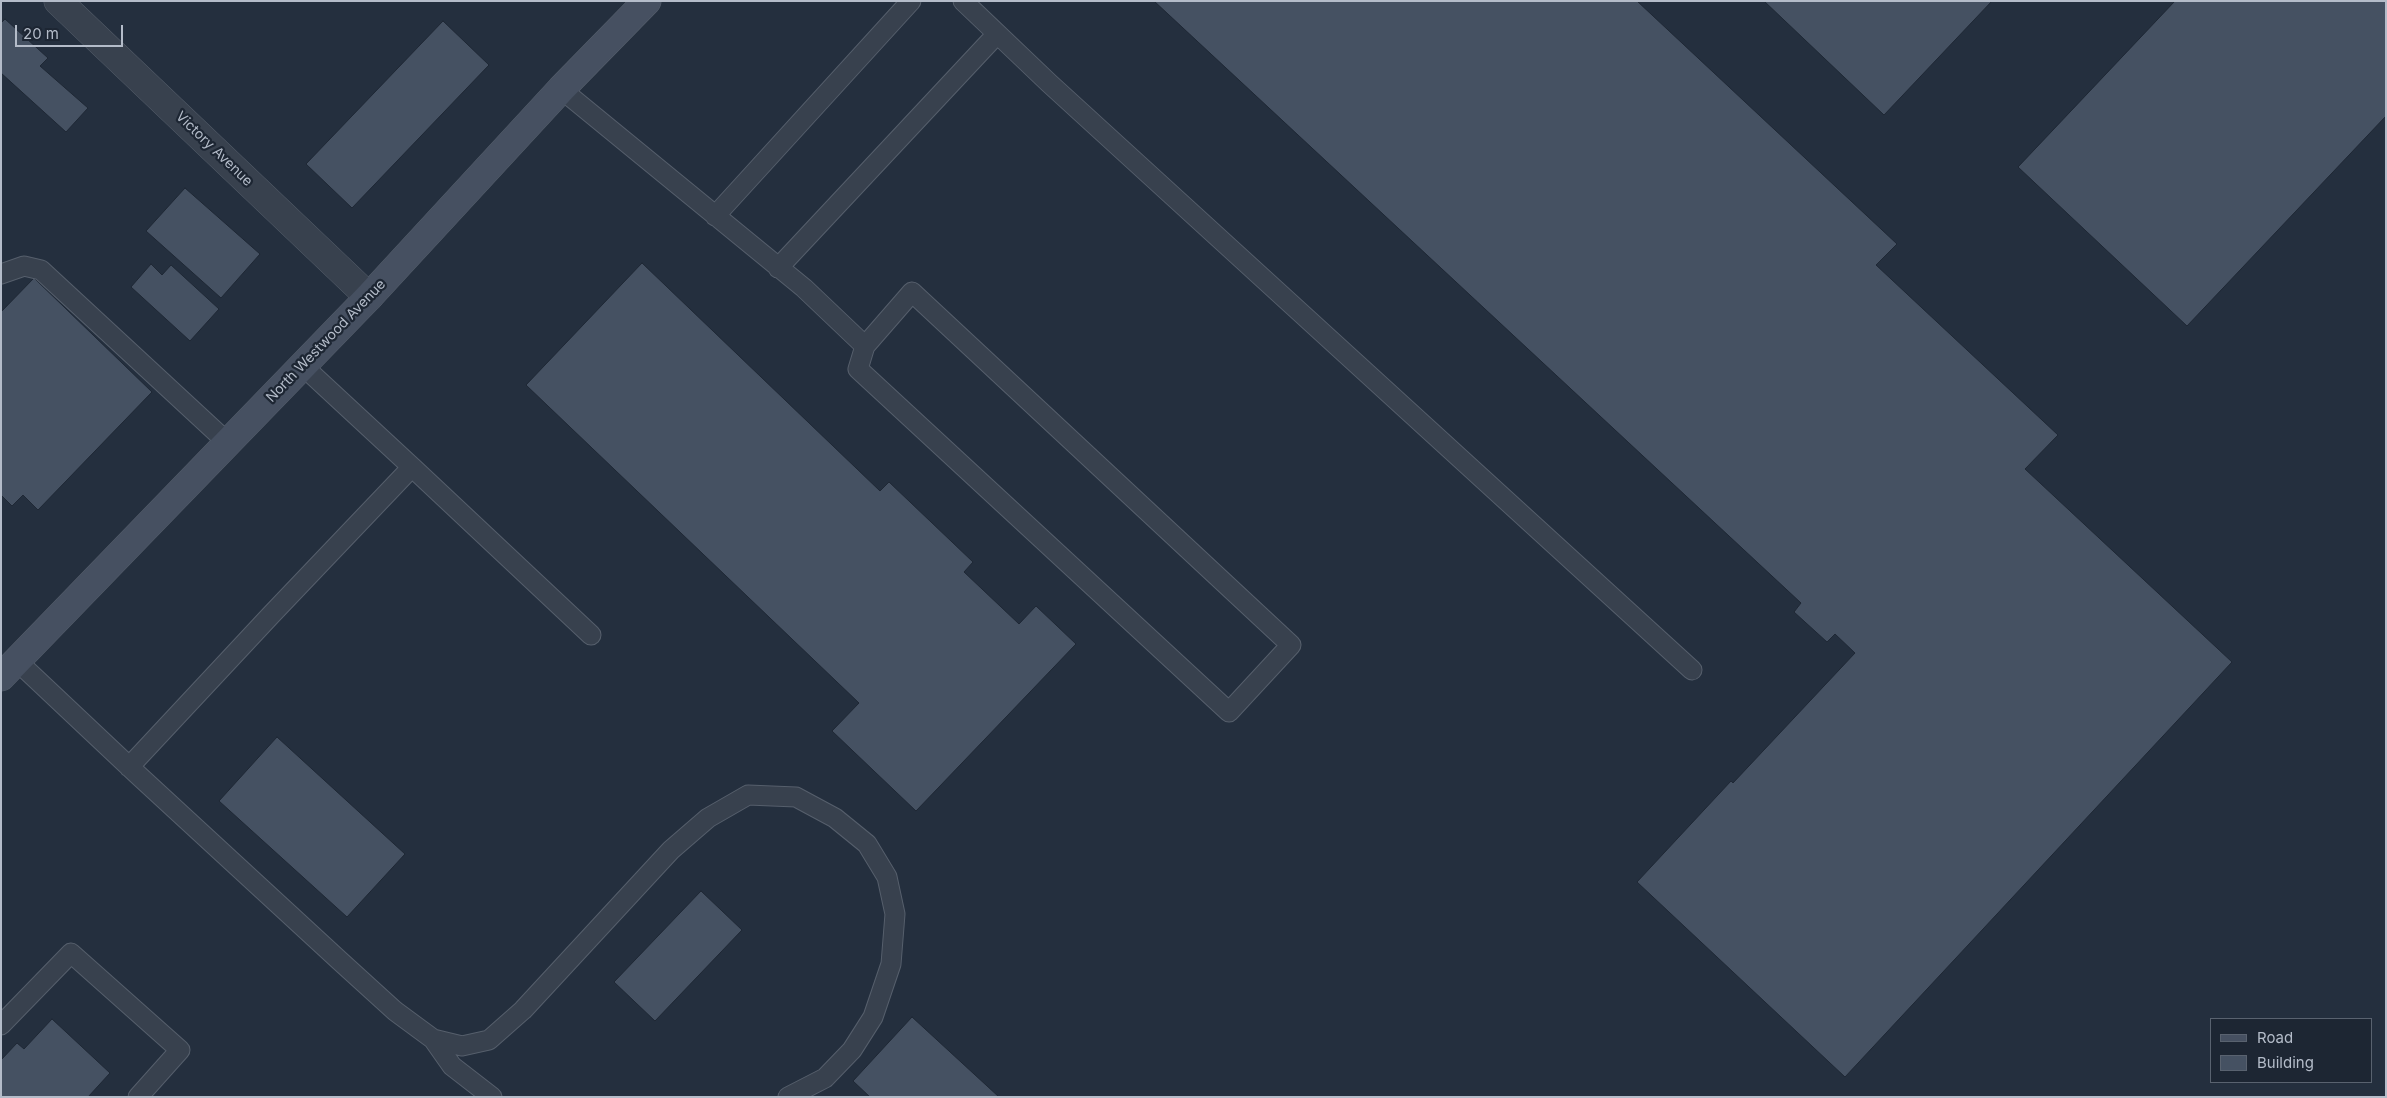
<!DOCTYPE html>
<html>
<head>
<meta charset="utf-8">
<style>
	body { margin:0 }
	#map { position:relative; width:2387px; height:1098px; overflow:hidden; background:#242f3e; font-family:Inter,sans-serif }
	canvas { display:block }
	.frame { position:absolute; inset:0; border:2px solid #b4bcc9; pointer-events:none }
	.legend { position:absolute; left:2210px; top:1018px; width:162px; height:65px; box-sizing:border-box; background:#1d2633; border:1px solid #59626f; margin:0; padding:6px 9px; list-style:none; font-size:15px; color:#b4bcc9 }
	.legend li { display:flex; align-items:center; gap:10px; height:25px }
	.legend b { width:25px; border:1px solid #59626f }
	.scale { position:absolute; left:15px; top:25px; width:108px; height:22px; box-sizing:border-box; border:2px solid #b4bcc9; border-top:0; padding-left:6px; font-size:15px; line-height:18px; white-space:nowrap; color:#b4bcc9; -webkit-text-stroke:4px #1d2633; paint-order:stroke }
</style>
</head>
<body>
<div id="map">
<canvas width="2387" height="1098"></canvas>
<div class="frame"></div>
<ul class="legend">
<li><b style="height:6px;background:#465061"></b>Road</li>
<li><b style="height:14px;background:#455162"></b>Building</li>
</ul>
<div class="scale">20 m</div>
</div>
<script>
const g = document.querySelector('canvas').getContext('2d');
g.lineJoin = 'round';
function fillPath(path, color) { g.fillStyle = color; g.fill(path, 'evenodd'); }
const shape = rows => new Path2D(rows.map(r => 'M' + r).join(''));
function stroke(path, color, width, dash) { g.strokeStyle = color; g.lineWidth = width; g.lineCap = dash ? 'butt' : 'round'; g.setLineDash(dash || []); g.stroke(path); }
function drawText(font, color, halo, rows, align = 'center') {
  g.font = font + ' Inter,sans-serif'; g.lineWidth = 4.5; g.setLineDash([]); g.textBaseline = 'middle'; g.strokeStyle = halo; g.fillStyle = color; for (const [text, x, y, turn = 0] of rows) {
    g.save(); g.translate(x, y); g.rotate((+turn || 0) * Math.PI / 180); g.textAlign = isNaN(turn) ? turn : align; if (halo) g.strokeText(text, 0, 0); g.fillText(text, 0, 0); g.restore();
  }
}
const building = shape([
	[1154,1,1637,1,1897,244,1876,265,2058,435,2025,469,2232,662,1845,1077,1637,882,1731,781,1733,783,1855,653,1835,634,1827,642,1794,612,1801,603,1154,1],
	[1764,1,1992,1,1884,115,1764,1],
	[2175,1,2386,1,2386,116,2187,326,2018,167,2175,1],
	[5,19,48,58,40,66,88,108,66,132,1,73,1,23,5,19],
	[443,21,489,65,352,208,306,164,443,21],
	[185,188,260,254,221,298,146,231,185,188],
	[642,263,880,491,889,482,973,562,964,572,1019,624,1036,606,1076,644,916,811,832,731,859,703,526,385,642,263],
	[151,264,162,275,171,265,219,309,190,341,131,287,151,264],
	[34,278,152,392,38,510,23,495,12,506,1,495,1,312,34,278],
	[277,737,405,854,347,917,219,801,277,737],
	[701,891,742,930,655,1021,614,982,701,891],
	[912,1017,999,1097,870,1097,853,1081,912,1017],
	[52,1019,110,1073,88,1097,1,1097,1,1060,17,1043,24,1049,52,1019]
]);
fillPath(building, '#455162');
stroke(building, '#1f2835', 1);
const lane = shape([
	[963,1,1049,83,1692,670],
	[561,89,804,288,865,346,912,292,1291,645,1229,712,858,369,865,346],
	[715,216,911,1],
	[778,268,997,34],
	[1,274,24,266,41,270,228,443],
	[412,467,591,635],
	[17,661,137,774,340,961,395,1011,433,1039,452,1066,492,1097],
	[129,767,270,616,412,467,303,366],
	[1,1025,71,953,180,1050,138,1097],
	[433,1039,462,1046,489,1040,523,1010,671,850,708,818,748,795,796,797,835,818,867,844,887,877,895,914,891,964,873,1017,852,1050,825,1078,788,1097]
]);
const street = shape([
	[58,1,369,297]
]);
const secondary = shape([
	[1,677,369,297,561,89,647,1]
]);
stroke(lane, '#565f6c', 21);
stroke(street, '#565f6c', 29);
stroke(secondary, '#565f6c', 29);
stroke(lane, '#38414e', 19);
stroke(street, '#38414e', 28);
stroke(secondary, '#465061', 28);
drawText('14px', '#b4bcc9', '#1d2633', [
	["Victory Avenue",214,149,44],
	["North Westwood Avenue",326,341,-46]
]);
</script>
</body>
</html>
